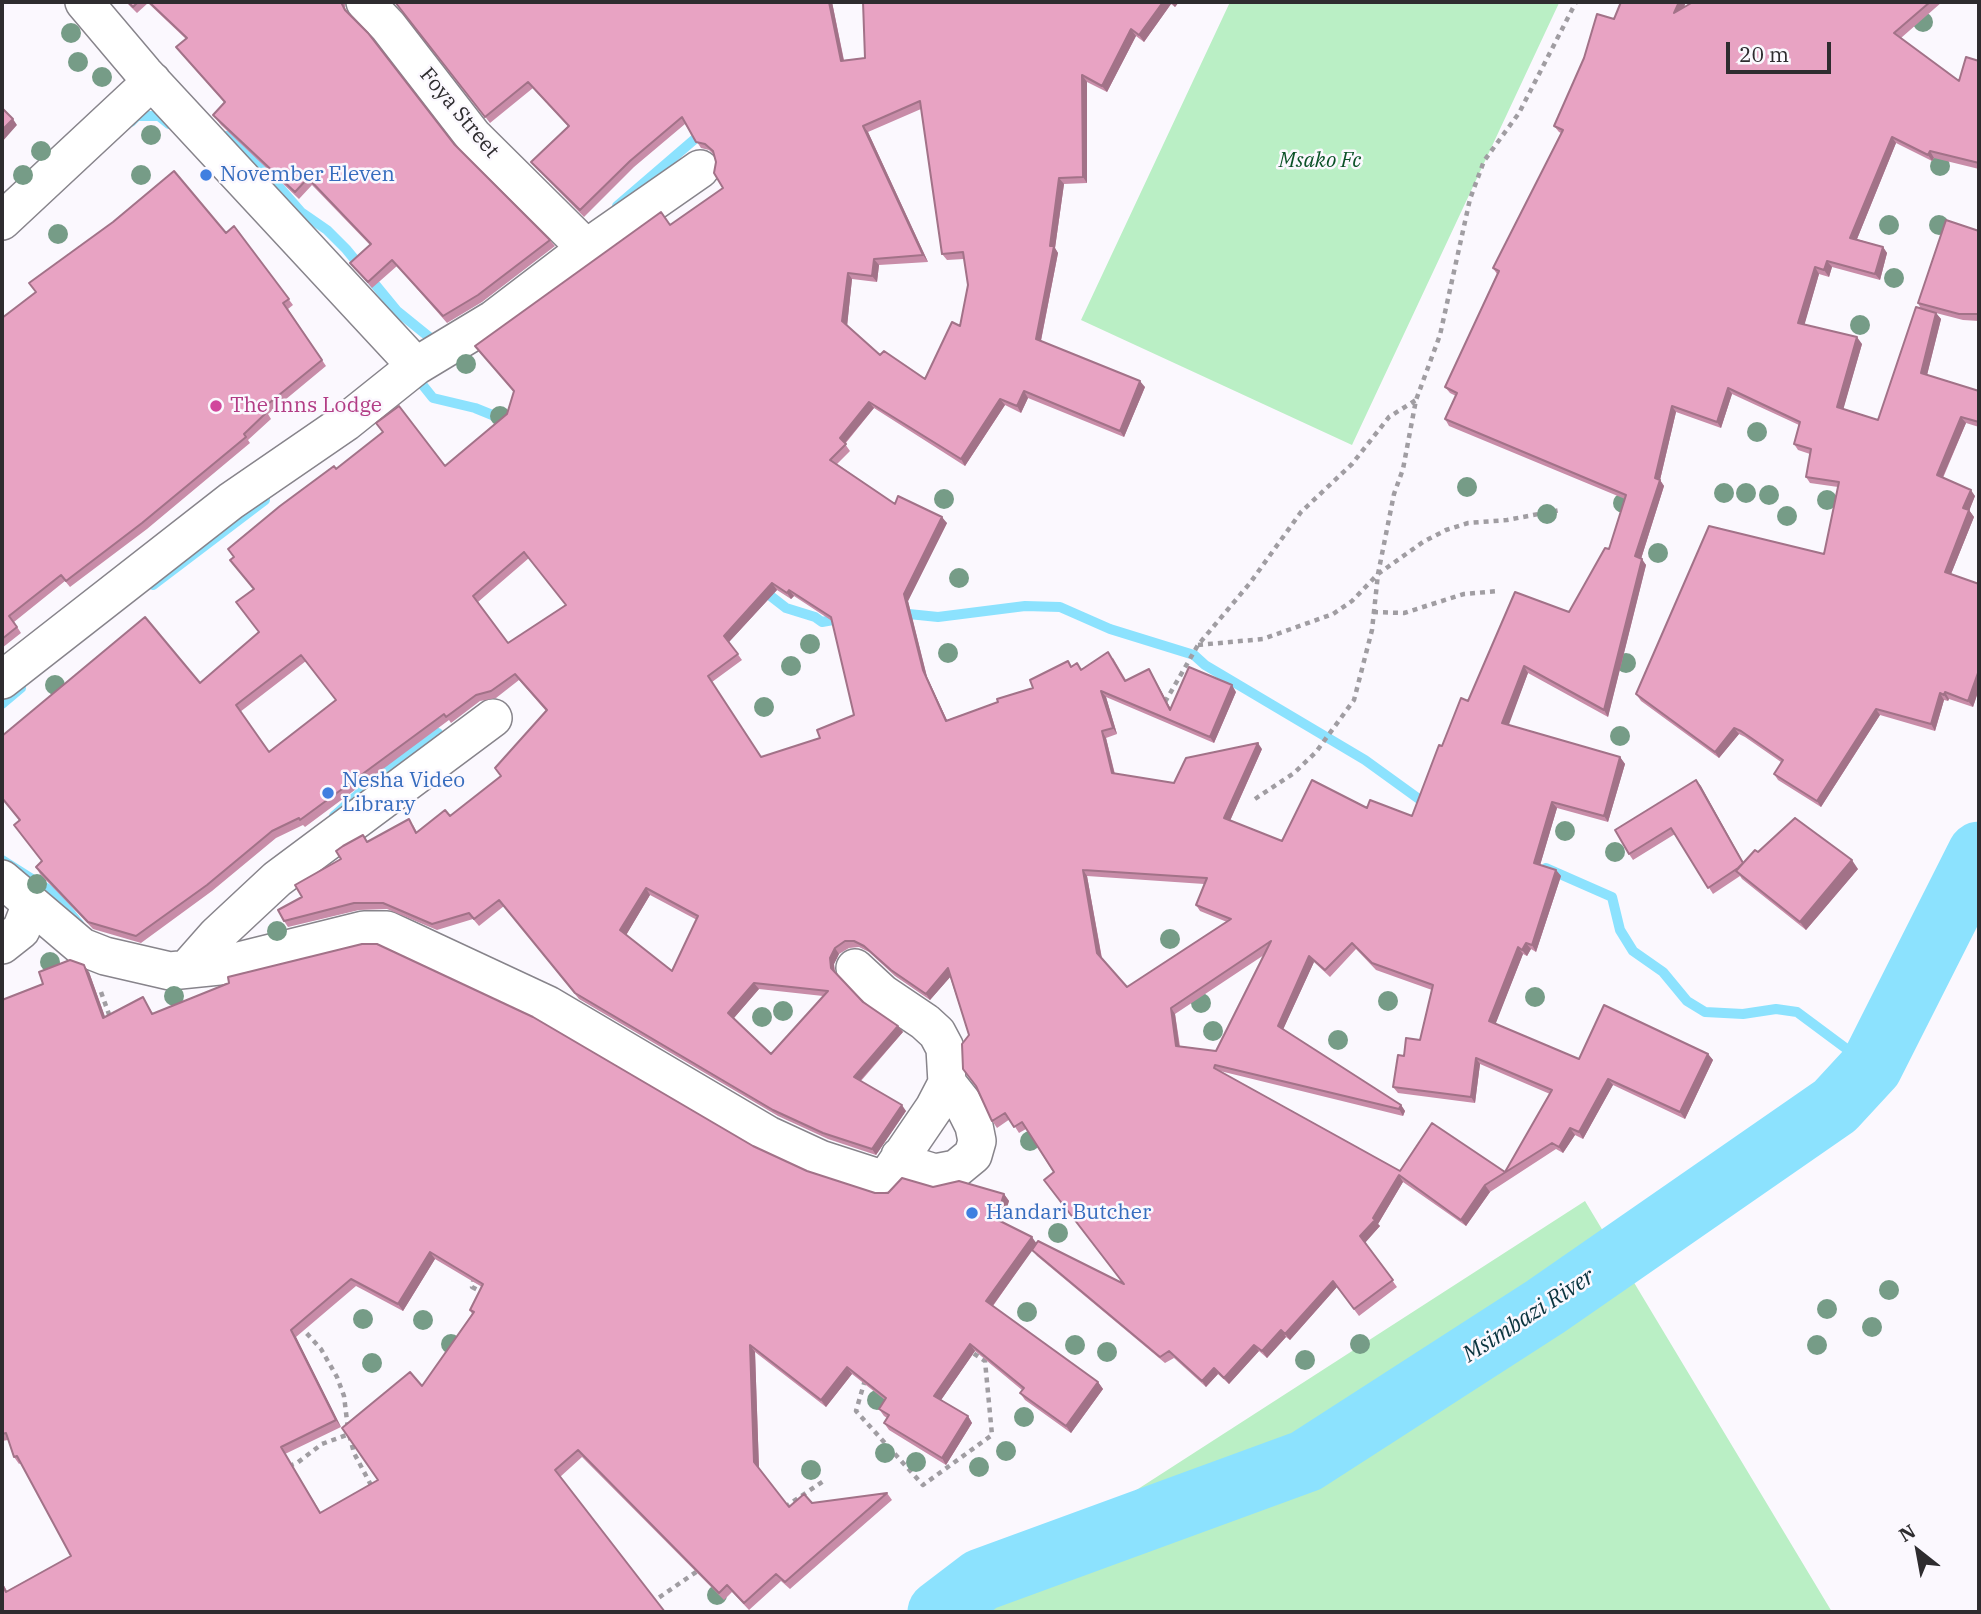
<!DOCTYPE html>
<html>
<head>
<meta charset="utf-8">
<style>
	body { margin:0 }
	#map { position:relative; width:1981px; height:1614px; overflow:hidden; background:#fbf8fe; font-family:"IBM Plex Serif",serif }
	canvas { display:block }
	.frame { position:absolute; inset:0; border:4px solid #2e2c2f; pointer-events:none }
	.north { position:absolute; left:1883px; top:1516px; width:70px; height:70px; -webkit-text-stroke:5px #fbf8fe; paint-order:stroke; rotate:329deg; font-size:19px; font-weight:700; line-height:28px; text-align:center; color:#2e2c2f }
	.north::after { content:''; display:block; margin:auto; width:24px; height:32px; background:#2e2c2f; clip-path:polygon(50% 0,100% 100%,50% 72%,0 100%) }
	.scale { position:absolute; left:1726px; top:42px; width:105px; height:32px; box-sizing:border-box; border:4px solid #2e2c2f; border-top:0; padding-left:9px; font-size:21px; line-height:24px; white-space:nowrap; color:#2e2c2f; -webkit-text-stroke:5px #fbf8fe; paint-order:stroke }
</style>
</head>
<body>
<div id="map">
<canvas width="1981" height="1614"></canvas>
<div class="frame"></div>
<div class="north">N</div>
<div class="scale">20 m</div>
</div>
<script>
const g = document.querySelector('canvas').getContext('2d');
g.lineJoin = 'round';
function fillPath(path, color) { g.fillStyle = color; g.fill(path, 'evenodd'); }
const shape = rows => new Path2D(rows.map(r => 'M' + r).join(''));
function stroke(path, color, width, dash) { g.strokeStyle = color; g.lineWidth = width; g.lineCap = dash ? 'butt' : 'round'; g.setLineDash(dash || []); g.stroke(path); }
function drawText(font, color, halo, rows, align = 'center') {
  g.font = font + ' "IBM Plex Serif",serif'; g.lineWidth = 5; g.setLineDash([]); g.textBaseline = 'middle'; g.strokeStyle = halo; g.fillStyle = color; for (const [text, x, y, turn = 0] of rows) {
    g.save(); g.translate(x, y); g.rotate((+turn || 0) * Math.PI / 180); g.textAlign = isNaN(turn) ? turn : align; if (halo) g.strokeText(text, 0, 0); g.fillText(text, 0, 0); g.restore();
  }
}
fillPath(shape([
	[1230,2,1559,3,1352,445,1081,320],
	[1585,1201,1832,1612,947,1612]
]), '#baefc5');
stroke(shape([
	[131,122,137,116,159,116,169,124],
	[227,136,258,163,301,212,327,230,346,249,397,311,439,345],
	[617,206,696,138],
	[421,383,433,398,475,408,512,423],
	[153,585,265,500],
	[759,587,786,608,815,617,822,622,844,618],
	[899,613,938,617,1025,606,1060,607,1110,629,1194,655,1205,665,1365,760,1430,807],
	[2,704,21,688],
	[334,816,373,781,438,733],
	[2,860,54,893,79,924],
	[1546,868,1612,897,1620,930,1633,951,1663,972,1687,1001,1705,1012,1743,1014,1776,1009,1797,1012,1871,1067]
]), '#8ce2fe', 10);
stroke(shape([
	[939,1612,981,1580,1306,1461,1545,1307,1835,1106,1871,1067,1979,853]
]), '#8ce2fe', 63);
const street = shape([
	[84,2,144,73,416,366],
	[365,2,388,26,473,136,579,241,591,245],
	[2,221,152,81],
	[2,680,231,501,346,422,416,366,494,319,591,245,700,169],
	[2,879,82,947,105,956,170,971,219,966,364,930,387,930,548,1005,768,1135,820,1159,885,1180,934,1108,947,1083,945,1048,937,1033,925,1022,882,993,855,968],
	[2,945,21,930,31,904],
	[187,969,217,935,277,879,493,718],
	[900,1156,919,1168,935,1173,956,1169,973,1155,977,1141,974,1126,962,1102,947,1083]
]);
stroke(street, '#87848b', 40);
stroke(shape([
	[1373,612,1404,613,1464,594,1499,591],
	[1198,645,1263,639,1333,614,1352,601,1378,574,1423,542,1446,530,1468,523,1507,520,1560,510],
	[1165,702,1198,645,1250,583,1301,512,1352,464,1389,417,1416,400],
	[1255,799,1294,773,1316,752,1354,700,1372,630,1378,574,1394,494,1403,469,1416,400,1440,335,1470,199,1484,161,1519,113,1576,2],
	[101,992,111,1020],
	[474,1277,472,1287,484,1293],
	[300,1326,321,1349,337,1377,344,1396,348,1429],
	[865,1380,856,1411,923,1485,992,1435,985,1361,970,1351],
	[289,1466,297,1463,322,1444,349,1434,354,1453,372,1487],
	[785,1507,825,1480],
	[651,1603,699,1570]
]), '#a09da2', 4.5, [5, 5]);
stroke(street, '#fff', 37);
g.fillStyle = '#769c87';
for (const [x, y] of [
	[1923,22],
	[71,33],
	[78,62],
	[102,77],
	[151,135],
	[41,151],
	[1940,166],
	[23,175],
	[141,175],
	[1889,225],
	[1939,225],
	[58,234],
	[1894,278],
	[1860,325],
	[466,364],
	[500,416],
	[1757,432],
	[1467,487],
	[1724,493],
	[1746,493],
	[1769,495],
	[944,499],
	[1827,500],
	[1623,503],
	[1547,514],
	[1787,516],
	[1658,553],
	[959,578],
	[810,644],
	[948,653],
	[1626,663],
	[791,666],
	[55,685],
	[764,707],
	[1620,736],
	[1565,831],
	[1615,852],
	[37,884],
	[277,931],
	[1170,939],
	[50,962],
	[174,996],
	[1535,997],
	[1388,1001],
	[1201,1003],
	[783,1011],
	[762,1017],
	[1213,1031],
	[1338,1040],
	[1030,1141],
	[1058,1233],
	[1889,1290],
	[1827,1309],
	[1027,1312],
	[363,1319],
	[423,1320],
	[1872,1327],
	[451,1344],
	[1360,1344],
	[1075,1345],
	[1817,1345],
	[1107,1352],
	[1305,1360],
	[372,1363],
	[877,1400],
	[1024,1417],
	[1006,1451],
	[885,1453],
	[916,1462],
	[979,1467],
	[811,1470],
	[717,1595]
]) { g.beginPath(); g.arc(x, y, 10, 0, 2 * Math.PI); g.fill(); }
fillPath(shape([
	[126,2,345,2,345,8,348,12,454,144,550,240,555,246,482,302,447,323,397,266,372,288,350,263,370,245,312,185,299,199,221,125,213,115,225,103,176,47,186,39,148,3,137,13],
	[394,2,832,2,844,60,865,58,863,2,1179,2,1175,7,1171,4,1144,42,1136,36,1107,92,1087,82,1087,183,1064,184,1055,248,1058,253,1041,341,1145,387,1124,437,1028,398,1021,413,1005,405,965,466,874,408,845,444,850,451,837,464,895,504,947,523,908,601,927,677,947,720,998,702,1033,688,1077,663,1082,670,1113,658,1126,680,1153,676,1171,709,1236,692,1214,743,1106,697,1117,734,1106,738,1115,774,1174,783,1262,749,1230,821,1282,841,1367,808,1412,816,1442,746,1468,701,1569,612,1609,549,1625,499,1449,426,1445,419,1456,396,1450,393,1445,387,1497,274,1493,268,1561,133,1559,132,1554,126,1614,19,1621,2,1686,2,1684,7,1693,2,1942,2,1901,38,1959,81,1979,61,1979,169,1934,158,1932,161,1896,143,1857,239,1883,247,1887,253,1880,280,1832,267,1829,277,1819,274,1804,325,1862,344,1843,409,1878,420,1921,309,1918,303,1979,231,1979,321,1963,320,1936,313,1941,319,1927,375,1979,391,1979,427,1966,423,1943,478,1975,496,1969,510,1974,517,1951,574,1979,584,1979,689,1973,707,1949,699,1948,701,1944,700,1935,731,1880,715,1821,807,1778,780,1774,774,1781,762,1745,737,1739,734,1719,758,1641,701,1636,694,1824,554,1838,487,1810,483,1806,477,1810,454,1798,450,1794,444,1799,425,1732,394,1721,428,1676,412,1660,480,1664,486,1641,559,1646,565,1608,717,1528,673,1508,725,1620,757,1625,764,1608,822,1557,808,1540,865,1556,870,1561,876,1536,952,1531,949,1527,956,1523,954,1495,1024,1579,1059,1708,1054,1713,1060,1685,1119,1613,1085,1583,1139,1575,1135,1563,1153,1556,1149,1490,1192,1466,1226,1403,1182,1378,1224,1380,1226,1365,1242,1397,1287,1359,1316,1337,1287,1290,1340,1286,1337,1267,1358,1259,1351,1229,1384,1218,1374,1206,1387,1174,1358,1165,1363,1037,1256,1032,1250,993,1306,1098,1382,1103,1389,1071,1433,1025,1400,1020,1393,1022,1390,975,1351,941,1400,968,1416,972,1423,946,1465,889,1430,884,1423,887,1418,884,1416,879,1409,885,1400,852,1374,826,1407,755,1352,759,1468,789,1507,812,1503,887,1493,892,1500,790,1589,781,1581,749,1610,732,1592,724,1600,582,1457,560,1477,2,1612,2,1582,7,1591,71,1556,21,1463,19,1464,14,1457,8,1440,2,1441,2,1000,89,972,105,1017,143,997,153,1014,753,1146,807,1171,875,1193,933,1187,1004,1194,1009,1201,1002,1222,1036,1243,1123,1283,1026,1129,1019,1133,1010,1119,997,1128,991,1119,969,1035,950,977,930,1000,895,976,869,952,859,947,849,948,839,954,834,964,835,973,863,1002,898,1026,903,1032,861,1081,906,1111,876,1155,828,1139,778,1116,579,999,504,906,479,926,473,919,437,930,387,909,359,910,288,927,284,921,302,897,341,859,367,842,413,825,417,832,450,816,501,776,546,711,519,680,496,698,480,701,451,723,449,720,305,827,303,825,276,838,212,891,141,943,93,929,40,874,36,867,42,862,19,820,2,798,2,736,200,683,259,633,254,589,230,560,234,557,228,549,336,469,445,466,507,414,514,392,475,346,670,225,723,188,714,155,709,150,701,148,685,124,634,167,584,217,536,168,531,162,568,126,533,88,490,123,403,11],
	[921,109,942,254,947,260,964,259,968,285,960,326,925,379,880,355,847,325,852,279,877,282,879,265,928,262,868,132],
	[529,558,566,605,508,643,478,602],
	[777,590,791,599,794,596,832,621,854,715,820,738,761,757,712,682,742,660,729,642],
	[306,661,336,700,269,752,240,712],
	[1087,876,1204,884,1196,905,1200,911,1227,922,1127,987,1102,958],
	[650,895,697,920,672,971,626,935],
	[1356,949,1376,970,1432,990,1420,1040,1404,1056,1393,1087,1398,1093,1475,1103,1480,1064,1550,1094,1505,1172,1400,1171,1220,1071,1403,1116,1405,1111,1401,1105,1283,1029,1314,962,1330,977],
	[1264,955,1216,1051,1180,1046,1175,1014],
	[759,989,823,996,771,1054,734,1018],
	[435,1259,482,1287,470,1310,472,1314,422,1386,378,1480,321,1513,285,1454,341,1427,296,1337,356,1286,403,1311],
	[234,226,293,305,288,309,326,366,268,414,271,419,248,440,250,443,147,529,70,587,65,581,14,622,21,633,2,648,2,318,226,233],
	[1696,780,1743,862,1758,852,1858,869,1806,930,1742,879,1740,876,1713,894,1675,834,1633,860,1629,854]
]), '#c88ca8');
fillPath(shape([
	[829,2,832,2,845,67,841,61],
	[1163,2,1169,2,1171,4,1144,42,1139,35],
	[1171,2,1179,2,1175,7],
	[1679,2,1686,2,1679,20,1674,13],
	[1131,29,1136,36,1107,92,1102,86],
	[1082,75,1087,82,1087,183,1083,177],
	[13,119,17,125,2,142,2,130],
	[863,126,868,132,928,262,923,255],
	[1892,137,1896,143,1855,244,1850,238],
	[1930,151,1934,158,1932,161,1928,155],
	[1059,178,1064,184,1055,248,1058,253,1040,345,1036,339],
	[1883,247,1887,253,1880,280,1875,274],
	[874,259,879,265,877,282,872,276],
	[1827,261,1832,267,1829,277,1824,270],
	[1815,267,1819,274,1803,330,1798,323],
	[848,273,852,279,847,327,842,321],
	[1936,313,1941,319,1926,379,1921,373],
	[1857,337,1862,344,1842,414,1837,407],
	[1140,381,1145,387,1124,437,1120,431],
	[1728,388,1732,394,1721,428,1717,422],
	[1024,391,1028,398,1021,413,1017,406],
	[1000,399,1005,405,965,466,961,459],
	[869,402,874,408,844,444,840,438],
	[1672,406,1676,412,1660,480,1664,486,1640,562,1635,556],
	[1961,417,1966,423,1941,481,1937,475],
	[1971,490,1975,496,1968,514,1963,508],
	[1969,510,1974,517,1949,579,1945,572],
	[942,517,947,523,908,601,927,677,950,727,946,721,923,670,904,594],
	[1642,559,1646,565,1608,717,1604,710],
	[772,583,777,590,729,642,724,636],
	[789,590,794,596,791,599,787,593],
	[1524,666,1528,673,1507,730,1502,723],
	[1149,669,1153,676,1175,717,1170,710],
	[1979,670,1979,689,1973,707,1968,701],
	[1232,685,1236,692,1214,743,1210,737],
	[1101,691,1106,697,1117,734,1113,728],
	[1945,692,1949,699,1948,701,1944,695],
	[1940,693,1944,700,1935,731,1931,724],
	[1876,709,1880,715,1821,807,1817,801],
	[1734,728,1739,734,1719,758,1715,752],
	[1102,731,1106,738,1116,780,1112,773],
	[1258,743,1262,749,1228,825,1224,818],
	[1620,757,1625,764,1608,822,1604,816],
	[1696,780,1701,786,1748,871,1744,865],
	[1552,802,1557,808,1539,869,1534,863],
	[1852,860,1858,869,1806,930,1800,922],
	[1083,870,1087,876,1102,960,1097,953],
	[1556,870,1561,876,1536,952,1532,945],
	[646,888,650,895,625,937,620,930],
	[1526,943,1531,949,1527,956,1522,950],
	[1518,947,1523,954,1494,1028,1489,1021],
	[835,948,839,954,834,964,835,975,831,968,830,958],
	[1309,956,1314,962,1282,1032,1278,1026],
	[84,965,89,972,108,1025,103,1018],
	[948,968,952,975,930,1000,926,994],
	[754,983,759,989,733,1019,728,1013],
	[1171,1008,1175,1014,1180,1052,1176,1046],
	[898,1026,903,1032,858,1083,854,1077],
	[1708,1054,1713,1060,1685,1119,1680,1112],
	[1476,1058,1480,1064,1475,1103,1471,1097],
	[1608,1079,1613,1085,1583,1139,1579,1132],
	[902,1105,906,1111,876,1155,872,1149],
	[1401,1105,1405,1111,1403,1116,1399,1109],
	[1570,1128,1575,1135,1563,1153,1559,1147],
	[1399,1175,1403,1182,1378,1224,1380,1226,1365,1243,1360,1236,1373,1218],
	[1485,1185,1490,1192,1466,1226,1461,1220],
	[1004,1194,1009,1201,1001,1226,996,1219],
	[1032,1237,1037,1244,991,1308,986,1301],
	[430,1252,435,1259,403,1311,398,1304],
	[1333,1281,1337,1287,1290,1340,1285,1334],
	[291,1330,296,1337,341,1427,336,1420],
	[1281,1330,1286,1337,1267,1358,1262,1351],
	[970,1344,975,1351,939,1403,934,1396],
	[750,1345,755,1352,759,1469,754,1462],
	[1254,1345,1259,1351,1229,1384,1224,1378],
	[847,1367,852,1374,826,1407,821,1400],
	[1214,1368,1218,1374,1206,1387,1202,1381],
	[1098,1382,1103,1389,1071,1433,1066,1426],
	[968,1416,972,1423,946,1465,942,1458]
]), '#a27288');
const building = shape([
	[128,2,138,2,133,7,128,2],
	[149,2,341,2,345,10,368,33,454,144,550,240,478,295,443,316,392,260,368,282,350,263,371,244,308,178,295,192,213,115,225,102,176,47,187,38,149,2],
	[395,2,829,2,841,61,865,58,863,2,1163,2,1139,35,1131,29,1102,86,1082,75,1083,177,1059,178,1050,246,1054,246,1036,339,1140,381,1120,431,1024,391,1017,406,1000,399,961,459,869,402,840,438,846,444,830,460,895,504,898,496,942,517,904,594,923,670,946,721,998,702,997,699,1033,688,1030,680,1068,661,1071,667,1077,663,1081,670,1108,652,1125,681,1149,669,1170,710,1189,667,1232,685,1210,737,1101,691,1113,728,1102,731,1112,773,1174,783,1186,758,1258,743,1224,818,1282,841,1312,780,1367,808,1370,800,1412,816,1439,745,1442,746,1461,698,1468,701,1515,592,1569,612,1605,548,1609,549,1626,495,1445,419,1457,393,1445,387,1499,271,1493,268,1563,130,1554,126,1584,58,1597,14,1614,19,1621,2,1679,2,1674,13,1693,2,1930,2,1894,33,1959,81,1966,57,1979,61,1979,163,1930,151,1928,155,1892,137,1850,238,1883,247,1875,274,1827,261,1824,270,1815,267,1798,323,1857,337,1837,407,1878,420,1916,307,1936,313,1921,373,1979,391,1979,422,1961,417,1937,475,1971,490,1963,508,1969,510,1945,572,1979,584,1979,650,1978,652,1979,653,1979,670,1968,701,1945,692,1944,695,1940,693,1931,724,1876,709,1817,801,1774,774,1783,760,1741,731,1734,728,1715,752,1636,694,1709,526,1824,554,1839,482,1806,477,1811,449,1794,444,1800,422,1728,388,1717,422,1672,406,1655,478,1660,480,1635,556,1642,559,1604,710,1524,666,1502,723,1620,757,1604,816,1552,802,1534,863,1556,870,1532,945,1526,943,1522,950,1518,947,1489,1021,1579,1059,1604,1005,1708,1054,1680,1112,1608,1079,1579,1132,1570,1128,1559,1147,1552,1143,1485,1185,1461,1220,1399,1175,1373,1218,1375,1220,1360,1236,1393,1280,1354,1309,1333,1281,1285,1334,1281,1330,1262,1351,1254,1345,1224,1378,1214,1368,1202,1381,1169,1351,1160,1357,1032,1250,1038,1241,1124,1284,1044,1180,1054,1172,1022,1122,1014,1127,1005,1113,992,1121,991,1119,976,1086,963,1069,962,1044,969,1035,948,968,926,994,891,970,864,946,854,941,845,941,835,948,830,958,831,968,863,1002,898,1026,854,1077,902,1105,872,1149,823,1133,773,1110,575,993,499,900,474,919,469,913,432,924,383,903,354,903,284,921,278,910,302,897,295,885,341,859,336,851,343,846,363,835,367,842,409,819,416,833,445,810,450,816,501,776,495,768,547,710,515,674,491,691,476,695,446,717,444,714,300,820,299,818,272,831,207,885,136,936,88,922,36,867,42,861,14,825,20,820,2,798,2,736,145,617,200,683,259,632,236,602,254,589,230,560,234,557,228,549,280,506,334,466,336,469,383,432,376,423,399,406,445,466,507,414,514,391,475,346,661,212,670,225,723,188,714,173,716,162,713,151,705,144,696,142,682,117,630,161,580,210,531,162,569,126,528,82,485,117,395,2],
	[920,101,942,254,963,252,968,285,960,326,952,322,925,379,884,351,880,355,842,321,848,273,872,276,874,259,923,255,863,126,920,101],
	[524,552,566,605,508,643,473,596,524,552],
	[772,583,787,593,789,590,831,617,854,715,817,730,820,738,761,757,708,676,738,654,724,636,772,583],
	[301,655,336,700,269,752,236,705,301,655],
	[1083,870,1207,878,1196,905,1231,919,1127,987,1097,953,1083,870],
	[646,888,698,916,672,971,620,930,646,888],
	[1271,941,1216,1051,1176,1046,1171,1008,1271,941],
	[1352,943,1372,963,1433,985,1420,1040,1406,1038,1404,1056,1398,1055,1393,1087,1471,1097,1476,1058,1552,1090,1505,1172,1432,1123,1400,1171,1214,1068,1215,1065,1399,1109,1401,1105,1278,1026,1309,956,1325,970,1352,943],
	[754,983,828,991,771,1054,728,1013,754,983],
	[2,108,13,119,2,130,2,108],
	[174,171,226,233,234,226,289,299,283,303,322,360,263,408,267,412,244,434,246,437,142,523,66,581,61,575,9,616,17,627,2,639,2,318,36,292,29,283,113,222,174,171],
	[1946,220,1979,231,1979,314,1959,314,1918,303,1946,220],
	[1696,780,1743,863,1738,868,1708,888,1671,828,1629,854,1615,830,1696,780],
	[1795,818,1852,860,1800,922,1736,871,1755,850,1758,852,1795,818],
	[362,944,377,944,533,1017,753,1146,807,1171,875,1193,888,1193,902,1178,933,1187,959,1181,1004,1194,996,1219,1032,1237,986,1301,1098,1382,1066,1426,1020,1393,1024,1388,970,1344,934,1396,968,1416,942,1458,884,1423,889,1415,879,1409,886,1398,847,1367,821,1400,750,1345,754,1462,789,1507,804,1494,812,1503,887,1493,785,1582,776,1574,744,1603,727,1585,719,1593,578,1450,555,1470,665,1612,2,1612,2,1584,6,1592,71,1556,17,1456,14,1457,6,1433,2,1434,2,1000,43,984,39,972,70,960,84,965,103,1018,143,997,152,1014,229,983,228,977,362,944],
	[430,1252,483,1284,470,1310,474,1312,422,1386,410,1372,342,1428,378,1480,320,1513,281,1447,336,1420,291,1330,351,1279,398,1304,430,1252]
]);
fillPath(building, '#e8a3c3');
stroke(building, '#a27288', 2);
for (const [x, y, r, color] of [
	[206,175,7,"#3f7fe0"],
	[216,406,7,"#d1479c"],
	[328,793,7,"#3f7fe0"],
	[972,1213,7,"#3f7fe0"]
]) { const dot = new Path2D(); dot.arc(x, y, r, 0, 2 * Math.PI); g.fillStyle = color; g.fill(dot); stroke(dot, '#fbf8fe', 2.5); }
drawText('21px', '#2e2c2f', '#fbf8fe', [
	["Foya Street",459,113,50]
]);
drawText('italic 21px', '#0a5126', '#fbf8fe', [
	["Msako Fc",1320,161]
]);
drawText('21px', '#366cbe', '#fbf8fe', [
	["November Eleven",220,175],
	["Nesha Video",342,781],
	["Library",342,805],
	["Handari Butcher",986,1213]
], 'left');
drawText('21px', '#b23c85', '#fbf8fe', [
	["The Inns Lodge",230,406]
], 'left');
drawText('italic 23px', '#0a343f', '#fbf8fe', [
	["Msimbazi River",1529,1316,-33]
]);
</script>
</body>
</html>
